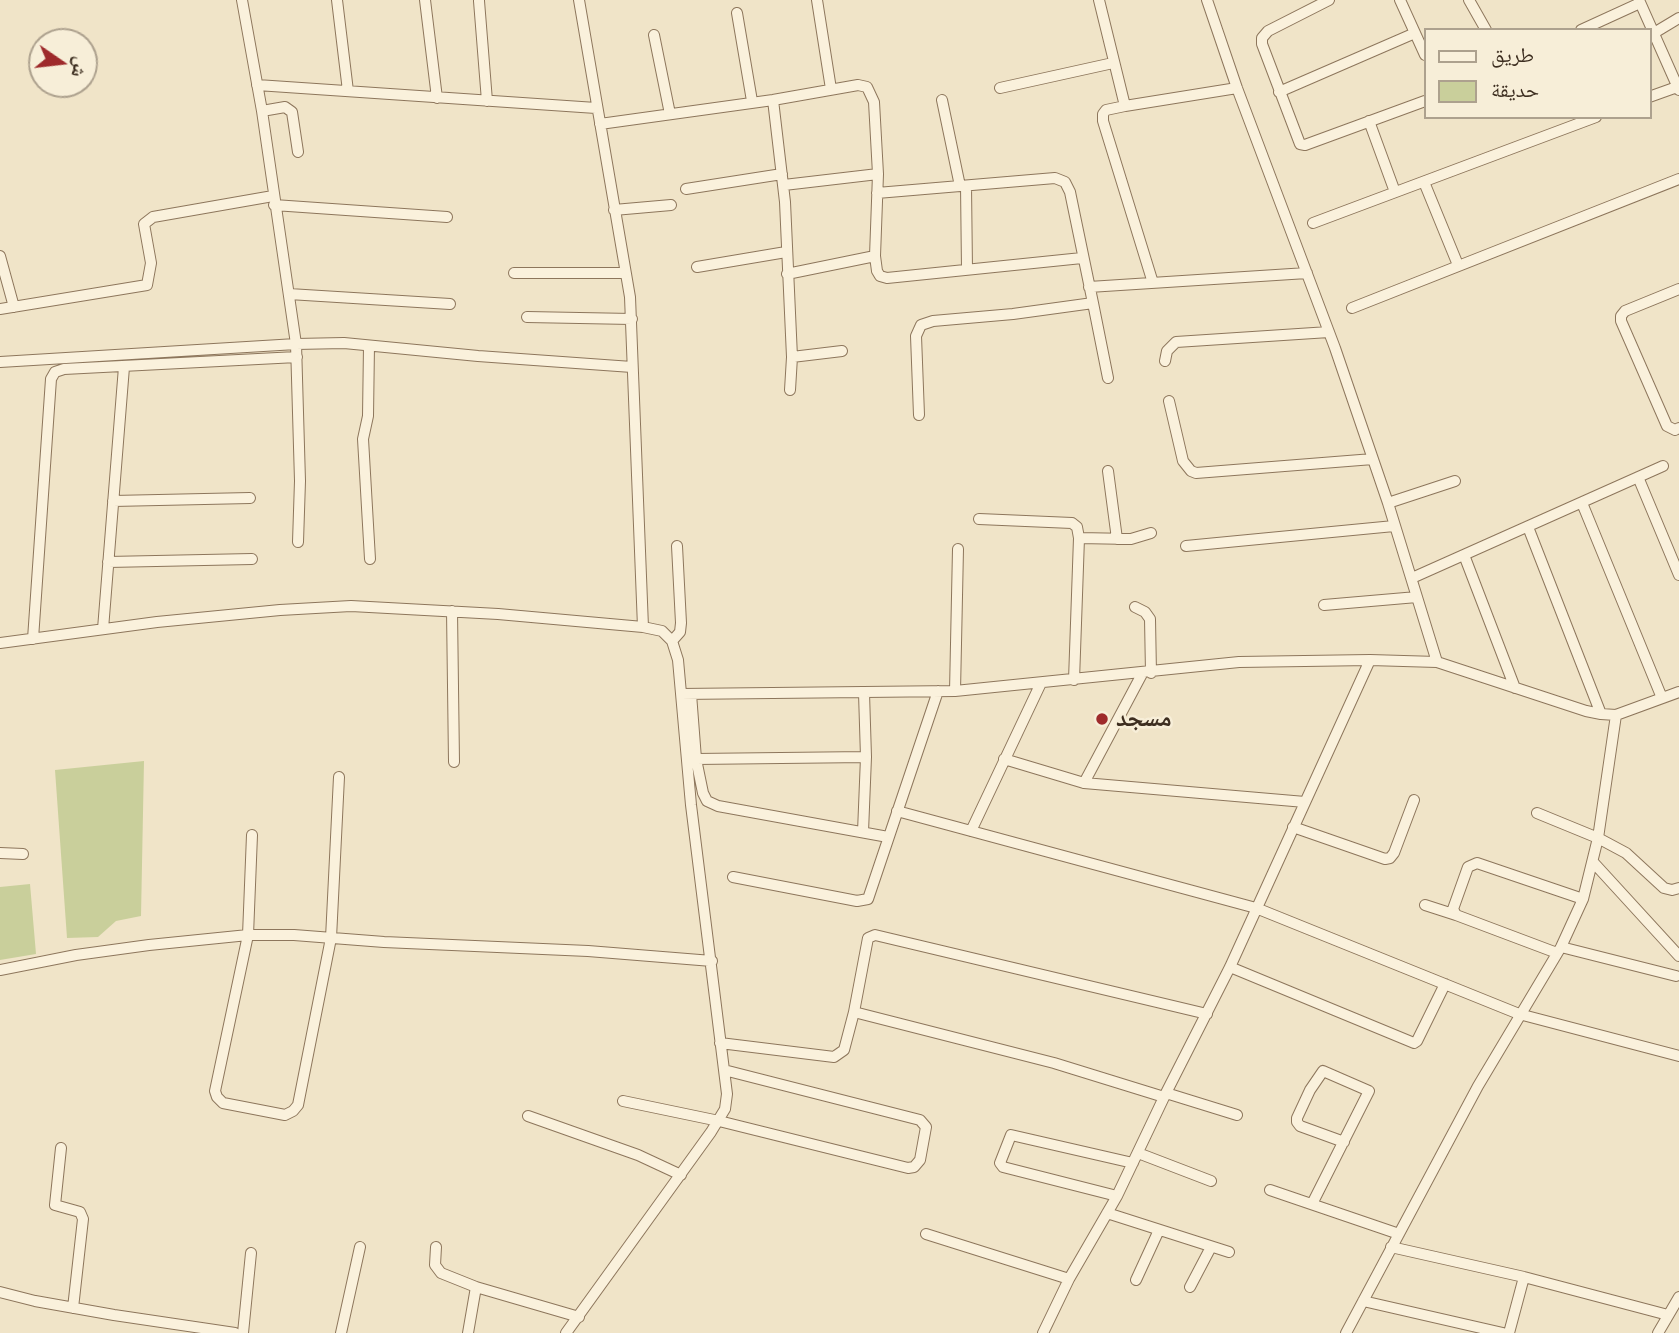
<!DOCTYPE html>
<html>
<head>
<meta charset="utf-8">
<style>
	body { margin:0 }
	#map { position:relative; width:1679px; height:1333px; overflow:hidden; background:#f0e4c8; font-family:"Playfair Display","Noto Naskh Arabic",serif }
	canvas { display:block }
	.legend { position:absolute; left:1424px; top:28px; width:228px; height:91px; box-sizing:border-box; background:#f7eed8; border:2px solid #ada18e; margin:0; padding:9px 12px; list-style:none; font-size:21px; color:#3d2e20 }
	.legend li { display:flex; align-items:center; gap:14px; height:35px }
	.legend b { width:35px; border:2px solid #ada18e }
	.north { position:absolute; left:28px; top:28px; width:70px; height:70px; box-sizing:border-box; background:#f7eed8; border:2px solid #ada18e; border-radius:50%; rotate:104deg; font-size:19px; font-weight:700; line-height:28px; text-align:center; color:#3d2e20 }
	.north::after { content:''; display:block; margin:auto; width:24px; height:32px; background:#9e2a2b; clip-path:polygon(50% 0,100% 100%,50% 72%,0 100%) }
</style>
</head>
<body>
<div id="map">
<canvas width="1679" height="1333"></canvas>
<ul class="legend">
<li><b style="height:9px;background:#faf1dc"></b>طريق</li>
<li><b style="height:19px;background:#c9cf9b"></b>حديقة</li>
</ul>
<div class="north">ش</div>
</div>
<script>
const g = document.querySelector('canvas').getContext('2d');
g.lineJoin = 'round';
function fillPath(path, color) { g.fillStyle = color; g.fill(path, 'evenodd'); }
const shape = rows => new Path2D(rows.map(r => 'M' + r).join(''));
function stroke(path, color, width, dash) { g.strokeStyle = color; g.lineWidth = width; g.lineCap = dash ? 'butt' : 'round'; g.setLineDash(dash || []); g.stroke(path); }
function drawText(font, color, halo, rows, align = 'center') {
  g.font = font + ' "Playfair Display","Noto Naskh Arabic",serif'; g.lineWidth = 5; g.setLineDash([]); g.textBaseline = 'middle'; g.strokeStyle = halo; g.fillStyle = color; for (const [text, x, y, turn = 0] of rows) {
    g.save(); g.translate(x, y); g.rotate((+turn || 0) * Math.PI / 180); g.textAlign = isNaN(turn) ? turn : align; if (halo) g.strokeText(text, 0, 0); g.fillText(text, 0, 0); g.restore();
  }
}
fillPath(shape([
	[144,761,141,916,116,921,98,937,67,938,55,770],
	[30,884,36,954,0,960,0,887]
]), '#c9cf9b');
const minor = shape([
	[242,0,262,111,296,344,300,481,298,542],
	[337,0,348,91],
	[425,0,437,98],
	[579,0,630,297,643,627],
	[817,0,831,89],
	[1099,0,1125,106],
	[1207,0,1237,88,1335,348,1388,503,1437,662],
	[1329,0,1268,31,1262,38,1262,44,1300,144,1305,145,1425,101],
	[1400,0,1425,55],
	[1469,0,1486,30],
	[1639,0,1679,90],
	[479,1,487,101],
	[737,13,752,101],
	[1581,30,1640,3],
	[1654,33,1679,18],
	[654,35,670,114],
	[257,85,596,108],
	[1000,88,1113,63],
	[1279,92,1415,33],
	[1649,97,1677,87],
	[773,100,785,202,792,357,790,390],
	[942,100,960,186],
	[262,111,285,107,292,112,298,152],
	[1369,121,1395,192],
	[600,124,773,100,858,85,867,87,874,102,878,174,875,256,877,271,880,276,887,278,1082,258],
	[1424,182,1458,265],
	[784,185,878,174],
	[966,186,967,269],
	[686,189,782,174],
	[877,193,1055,178,1065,182,1070,192,1093,303,1013,314,933,321,921,325,916,336,919,415],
	[274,205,447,217],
	[614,210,671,205],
	[1313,223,1596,117],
	[0,256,14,307],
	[697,267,786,252],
	[514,273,625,273],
	[787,274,875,256],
	[1153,283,1103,121,1103,114,1106,110,1125,106,1237,88],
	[1089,287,1307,273],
	[1679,289,1625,311,1621,316,1621,321,1667,426,1675,430,1679,428],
	[289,294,450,304],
	[1093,303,1108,378],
	[1352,308,1679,179],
	[0,309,147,285,151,263,144,224,153,217,273,196],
	[527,317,632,319],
	[369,346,368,416,363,439,370,559],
	[792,357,842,351],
	[1165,361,1167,351,1176,342,1329,332],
	[0,362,296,344,344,343,478,356,632,367],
	[1169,401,1183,461,1191,471,1196,473,1373,459],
	[1108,471,1117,539],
	[1638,477,1679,575],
	[113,501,250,498],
	[1388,503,1455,481],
	[1582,503,1662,698],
	[979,519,1072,523,1077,527,1079,538,1074,680],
	[1528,527,1601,714],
	[1079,538,1131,539,1151,533],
	[1186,546,1394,526],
	[1464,555,1515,688],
	[108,562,252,559],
	[1412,578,1663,466],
	[1324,605,1417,597],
	[1135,607,1145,612,1150,619,1151,673],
	[452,611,454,762],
	[103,629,124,367],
	[33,639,51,379,55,372,64,369,297,357],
	[672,641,680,632,681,623,677,546],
	[0,643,157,622,280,610,351,606,498,614,643,627,662,631,672,641,678,660,691,805,724,1070,727,1094,725,1109,711,1132,566,1333],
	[955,691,958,549],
	[681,694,955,691,1239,662,1370,660,1437,662,1586,711,1601,714,1616,715,1679,692],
	[691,694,696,759,703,793,707,801,718,806,888,837],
	[696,759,866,757],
	[1004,759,1084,783,1305,802],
	[1084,783,1142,674],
	[897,811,1256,908,1519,1014,1679,1056],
	[1537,813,1598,838,1626,853,1664,888,1672,890,1679,888],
	[1293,827,1385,859,1390,858,1394,853,1414,800],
	[971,831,1041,683],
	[863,832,866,757,864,693],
	[252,835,248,935,215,1091,217,1097,223,1103,285,1115,293,1111,298,1105,331,938,339,777],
	[0,853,23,854],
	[1593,862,1679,956],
	[733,877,857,901,868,899,938,691],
	[1425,905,1456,915],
	[1561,947,1676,976],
	[1557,953,1456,915,1453,909,1468,867,1477,863,1583,899],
	[1230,967,1414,1043,1417,1041,1445,984],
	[0,970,76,955,149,945,248,935,294,935,384,942,588,951,712,961],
	[720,1043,834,1057,844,1050,854,1012],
	[1166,1093,1237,1115],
	[1164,1097,1054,1063,854,1012,868,938,875,935,1207,1014],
	[623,1101,719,1121,908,1168,914,1167,920,1160,926,1127,920,1120,724,1070],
	[528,1116,638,1155,681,1175],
	[61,1148,55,1205,80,1212,83,1219,73,1308],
	[1138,1153,1211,1181],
	[1270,1190,1399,1234],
	[1117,1196,1003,1167,1000,1163,1011,1135,1133,1163],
	[1312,1204,1369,1091,1323,1071,1310,1090,1297,1118,1297,1122,1300,1126,1344,1142],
	[1107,1213,1229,1252],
	[926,1234,1069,1279],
	[436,1247,435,1265,441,1273,476,1287,579,1317],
	[1391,1247,1524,1277,1668,1315],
	[1136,1280,1159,1230],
	[1190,1287,1211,1247],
	[0,1292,35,1301,114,1315,235,1333],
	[1363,1301,1503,1333],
	[243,1333,251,1253],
	[341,1333,360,1247],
	[468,1333,476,1287],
	[1043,1333,1069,1279,1117,1196,1166,1093,1230,967,1370,660],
	[1346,1333,1478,1086,1561,947,1583,899,1598,838,1616,715],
	[1509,1333,1524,1277],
	[1658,1333,1679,1297]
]);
stroke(minor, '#8d765c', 12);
stroke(minor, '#faf1dc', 10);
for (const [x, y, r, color] of [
	[1102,719,7,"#9e2a2b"]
]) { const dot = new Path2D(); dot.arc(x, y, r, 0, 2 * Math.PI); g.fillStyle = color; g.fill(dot); stroke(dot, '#f7eed8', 2.5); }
drawText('bold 24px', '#3d2e20', '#f7eed8', [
	["مسجد",1116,719]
], 'left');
</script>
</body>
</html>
